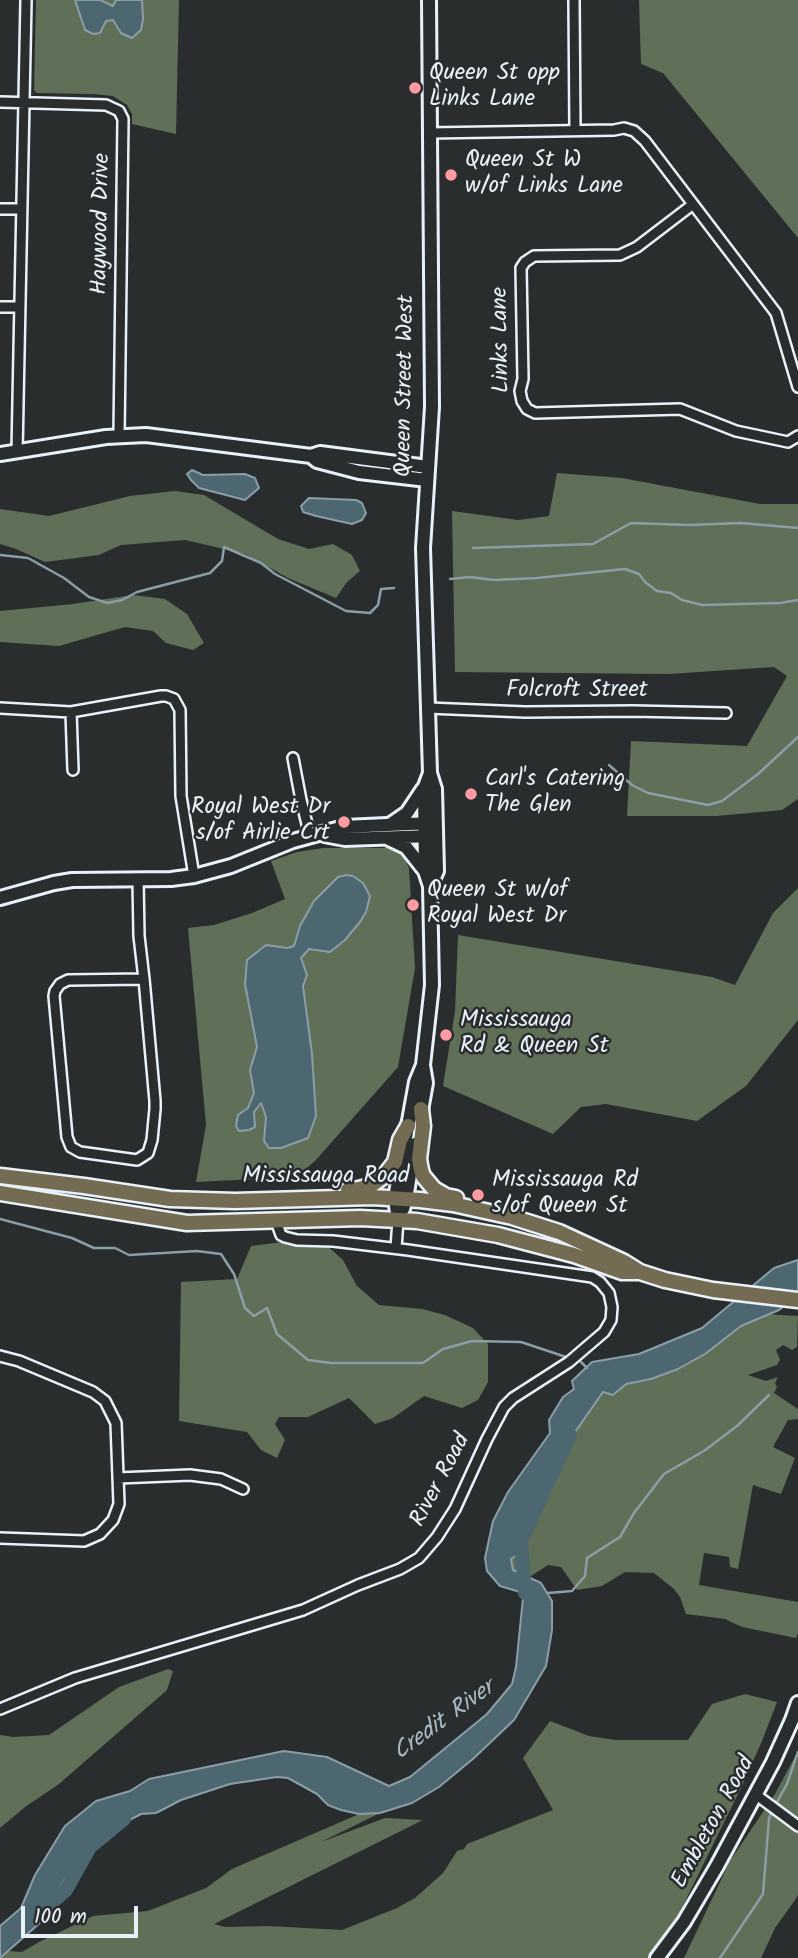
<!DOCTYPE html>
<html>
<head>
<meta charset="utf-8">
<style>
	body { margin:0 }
	#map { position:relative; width:798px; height:1958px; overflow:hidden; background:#2a2d2e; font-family:Kalam,sans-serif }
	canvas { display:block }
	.scale { position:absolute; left:21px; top:1906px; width:117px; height:32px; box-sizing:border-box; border:4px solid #e8f1f8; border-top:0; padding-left:9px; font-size:21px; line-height:24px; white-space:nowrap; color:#e8f1f8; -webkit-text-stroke:5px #2a2d2e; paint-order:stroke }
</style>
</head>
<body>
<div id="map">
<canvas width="798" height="1958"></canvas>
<div class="scale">100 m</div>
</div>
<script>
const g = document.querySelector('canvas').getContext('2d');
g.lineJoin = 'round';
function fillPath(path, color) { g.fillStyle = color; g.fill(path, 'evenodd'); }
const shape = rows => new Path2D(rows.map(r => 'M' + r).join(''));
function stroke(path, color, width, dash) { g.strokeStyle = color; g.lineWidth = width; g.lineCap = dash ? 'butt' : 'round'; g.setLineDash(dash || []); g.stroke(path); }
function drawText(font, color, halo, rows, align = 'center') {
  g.font = font + ' Kalam,sans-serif'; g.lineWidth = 5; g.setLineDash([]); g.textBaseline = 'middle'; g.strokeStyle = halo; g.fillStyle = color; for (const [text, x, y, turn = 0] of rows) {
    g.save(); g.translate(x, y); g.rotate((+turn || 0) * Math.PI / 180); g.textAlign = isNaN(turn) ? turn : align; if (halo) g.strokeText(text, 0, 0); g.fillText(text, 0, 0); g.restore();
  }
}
fillPath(shape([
	[36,0,179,0,176,134,132,124,132,114,127,105,113,96,93,94,37,93,34,90],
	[639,0,798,0,798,238,663,73,641,64],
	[557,473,622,478,760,504,798,504,798,799,782,810,717,816,627,816,631,741,747,746,787,676,774,667,669,674,455,672,452,511,518,520,549,516],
	[175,491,204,495,278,539,309,549,333,544,352,555,360,571,347,582,336,598,288,578,245,554,185,540,121,545,99,555,45,562,16,549,0,544,0,509,49,516,130,496],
	[133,595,165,599,187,614,204,643,193,650,166,643,153,631,125,627,59,646,0,642,0,611,73,604],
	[323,848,387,848,398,852,404,857,409,868,415,968,398,1067,315,1161,296,1177,196,1182,206,1125,188,928,214,925,252,913,285,899,271,861,297,852],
	[798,888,798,1020,746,1086,697,1121,606,1104,581,1107,553,1134,443,1086,455,1011,458,935,712,977,735,985,773,913],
	[282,1242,325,1244,343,1260,357,1286,379,1305,422,1309,445,1315,473,1328,488,1344,488,1382,478,1400,462,1408,424,1396,393,1418,375,1424,349,1398,308,1417,279,1417,275,1424,285,1440,277,1458,261,1450,247,1432,179,1421,181,1282,237,1279,251,1246],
	[767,1314,798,1316,797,1347,792,1350,783,1345,776,1350,780,1360,777,1365,748,1375,766,1381,778,1377,775,1383,777,1387,774,1393,798,1409,798,1419,788,1420,773,1447,795,1458,781,1494,753,1485,738,1569,730,1567,729,1557,704,1553,699,1585,798,1602,798,1633,796,1638,742,1627,725,1619,686,1614,680,1597,674,1589,654,1573,625,1572,602,1586,577,1590,561,1567,548,1565,528,1578,513,1570,511,1558,517,1554,524,1532,547,1496,550,1468,603,1392,613,1394,626,1384,651,1379,705,1354,741,1326],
	[168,1669,173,1671,167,1690,59,1784,25,1807,0,1828,0,1735,14,1737,49,1735,119,1687],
	[745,1694,777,1702,762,1741,742,1786,666,1940,650,1958,1,1958,9,1951,22,1952,39,1942,93,1916,148,1911,206,1888,232,1869,359,1814,380,1813,321,1842,385,1818,423,1820,214,1924,225,1927,268,1926,342,1930,397,1908,415,1898,443,1873,457,1851,464,1849,467,1844,553,1810,523,1758,550,1721,589,1736,616,1740,688,1740,712,1704],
	[798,1751,798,1895,795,1900,775,1928,761,1958,684,1958,730,1861,775,1794]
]), '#606f57');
const water = shape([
	[75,0,100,0,113,6,116,0,142,0,143,19,141,30,132,38,121,33,113,20,106,21,100,33,93,34,85,30,75,0],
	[192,470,203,475,245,474,255,478,259,488,245,500,199,488,191,480,187,474,192,470],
	[309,498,356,500,362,503,366,513,362,520,352,524,316,516,303,512,301,506,309,498],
	[346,875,353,876,363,883,370,896,366,912,360,922,345,940,330,952,309,949,301,958,307,975,303,986,312,1054,316,1116,308,1138,281,1148,269,1148,264,1141,266,1117,261,1103,254,1112,255,1127,249,1130,239,1131,236,1126,238,1115,248,1108,254,1093,250,1070,257,1047,245,984,247,960,266,945,287,948,294,946,300,926,314,901,338,877,346,875],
	[798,1260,798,1295,779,1310,741,1326,705,1354,678,1369,651,1379,626,1384,613,1395,603,1392,550,1468,547,1496,524,1532,517,1555,511,1559,513,1570,541,1583,552,1601,552,1630,546,1666,514,1720,474,1758,439,1787,412,1803,380,1813,359,1814,341,1810,328,1805,317,1794,288,1778,277,1777,230,1784,181,1800,156,1813,141,1814,99,1836,65,1879,41,1922,0,1958,0,1926,21,1908,35,1875,65,1826,96,1801,130,1791,149,1779,284,1751,327,1757,389,1786,410,1777,487,1714,512,1684,516,1667,523,1598,520,1592,500,1586,487,1571,485,1558,493,1521,508,1492,550,1433,549,1420,563,1397,574,1389,572,1381,592,1362,639,1354,702,1328,774,1268,798,1260]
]);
fillPath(water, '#4d6771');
stroke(water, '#8b9ea7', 2);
stroke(shape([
	[473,548,593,544,631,523,689,525,741,523,798,528],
	[0,555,28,558,64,578,89,597,107,603,122,600,137,592,210,573,222,561,224,547,261,563,275,574,346,611,370,613,378,605,381,589,394,588],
	[450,579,470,577,494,580,537,578,625,569,639,574,645,582,657,591,671,593,682,600,702,605,780,603,798,600],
	[609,765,632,785,648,793,708,805,722,801,758,774,798,737],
	[0,1219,72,1238,94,1248,115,1248,129,1255,197,1251,221,1254,234,1274,245,1308,254,1316,267,1308,277,1334,308,1360,331,1363,423,1363,443,1349,472,1341,521,1342,566,1357],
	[581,1362,587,1368],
	[548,1593,572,1591,585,1576,587,1558,620,1537,634,1513,664,1474,704,1451,737,1426,769,1395],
	[777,1802,787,1784,798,1752],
	[720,1958,763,1894,769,1818,771,1814]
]), '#8b9ea7', 2.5);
stroke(shape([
	[525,1593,521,1541,570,1435],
	[38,1915,66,1890,90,1847,124,1819]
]), '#4d6771', 14);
const street = shape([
	[574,0,575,130],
	[0,102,106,105,119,111,123,119,119,435],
	[429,133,614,130,624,128,634,131,645,141,776,313,798,387],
	[692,205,637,247,620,255,534,256,525,262,521,268,523,379,520,391,522,401,527,409,535,413,680,409,736,431,788,442,798,436],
	[0,209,21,209],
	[0,307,20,307],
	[17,452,26,0],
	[0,708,71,712,161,696,166,696,174,699,180,710,181,796,194,876],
	[428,708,525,712,633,711,726,713],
	[71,712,73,770],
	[293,758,301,800,310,836],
	[138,880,139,936,144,979,155,1101,155,1109,152,1140,148,1153,137,1160,80,1152,71,1147,67,1137,54,996,55,991,60,984,68,980,144,979],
	[396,1248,398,1220],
	[0,1356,19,1361,93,1392,105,1401,116,1423,119,1504,113,1520,100,1534,84,1541,0,1538],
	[118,1478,190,1475,221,1479,243,1489],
	[0,1709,75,1678,303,1610,358,1585,400,1569,419,1558,437,1537,455,1509,487,1439,504,1407,513,1398,569,1362,604,1332,611,1320,612,1307,609,1293,600,1282,592,1277,408,1250,333,1241,297,1240,285,1237,281,1235,276,1221],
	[755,1794,798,1826]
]);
const secondary = shape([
	[429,0,432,407,423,548,430,773,435,789,437,871,430,886],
	[0,454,106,437,146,435,311,456,320,453,428,467],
	[311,456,317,461,359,472,427,480],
	[391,824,407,813,423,789],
	[324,835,345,839,432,836],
	[389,839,406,847,425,871],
	[0,898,54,883,72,880,171,879,194,876,231,866,293,841,344,827,430,823],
	[420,1116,426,1083,423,1065],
	[403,1209,406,1199,415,1144],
	[398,1220,395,1198,416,1082,423,1065,432,985,430,886,425,871,424,789,430,773],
	[657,1958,684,1922,717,1866,773,1762,792,1720,798,1703]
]);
const primary = shape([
	[421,1109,423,1126,419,1159,421,1170,423,1176,434,1189,446,1196,456,1198],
	[0,1176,84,1186,170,1199,235,1201,372,1197,420,1200,453,1204,512,1217,559,1232,624,1262,640,1272,665,1280,713,1290,798,1300],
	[348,1190,359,1189,370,1186,384,1176,395,1162,400,1140,408,1126],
	[0,1193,187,1223,360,1218,417,1221,498,1235,574,1255,622,1272,639,1272]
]);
stroke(street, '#e8f1f8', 14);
stroke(secondary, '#e8f1f8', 18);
stroke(primary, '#e8f1f8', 19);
stroke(street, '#2a2d2e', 9);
stroke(secondary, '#2a2d2e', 12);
stroke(primary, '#736b52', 14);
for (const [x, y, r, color] of [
	[415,88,7,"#ff9aa2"],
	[451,175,7,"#ff9aa2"],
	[471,794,7,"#ff9aa2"],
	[344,822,7,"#ff9aa2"],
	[413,905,7,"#ff9aa2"],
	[446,1035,7,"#ff9aa2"],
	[478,1195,7,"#ff9aa2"]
]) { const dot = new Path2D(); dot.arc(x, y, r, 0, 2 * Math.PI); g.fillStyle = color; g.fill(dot); stroke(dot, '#2a2d2e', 2.5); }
drawText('23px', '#e8f1f8', '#2a2d2e', [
	["Queen St opp",429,75],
	["Links Lane",429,101],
	["Queen St W",465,162],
	["w/of Links Lane",465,188],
	["Carl's Catering",485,781],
	["The Glen",485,807],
	["Royal West Dr",330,809,"right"],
	["s/of Airlie Crt",330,835,"right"],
	["Queen St w/of",427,892],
	["Royal West Dr",427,918],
	["Mississauga",460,1022],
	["Rd & Queen St",460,1048],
	["Mississauga Rd",492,1182],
	["s/of Queen St",492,1208]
], 'left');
drawText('23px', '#e8f1f8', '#2a2d2e', [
	["Haywood Drive",103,224,-89],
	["Links Lane",503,340,-91],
	["Queen Street West",407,386,-89],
	["Folcroft Street",577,692],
	["Mississauga Road",326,1178],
	["River Road",442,1481,-62],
	["Embleton Road",715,1823,-61]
]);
drawText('italic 24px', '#aabac2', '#2a2d2e', [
	["Credit River",445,1722,-36]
]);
</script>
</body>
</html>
